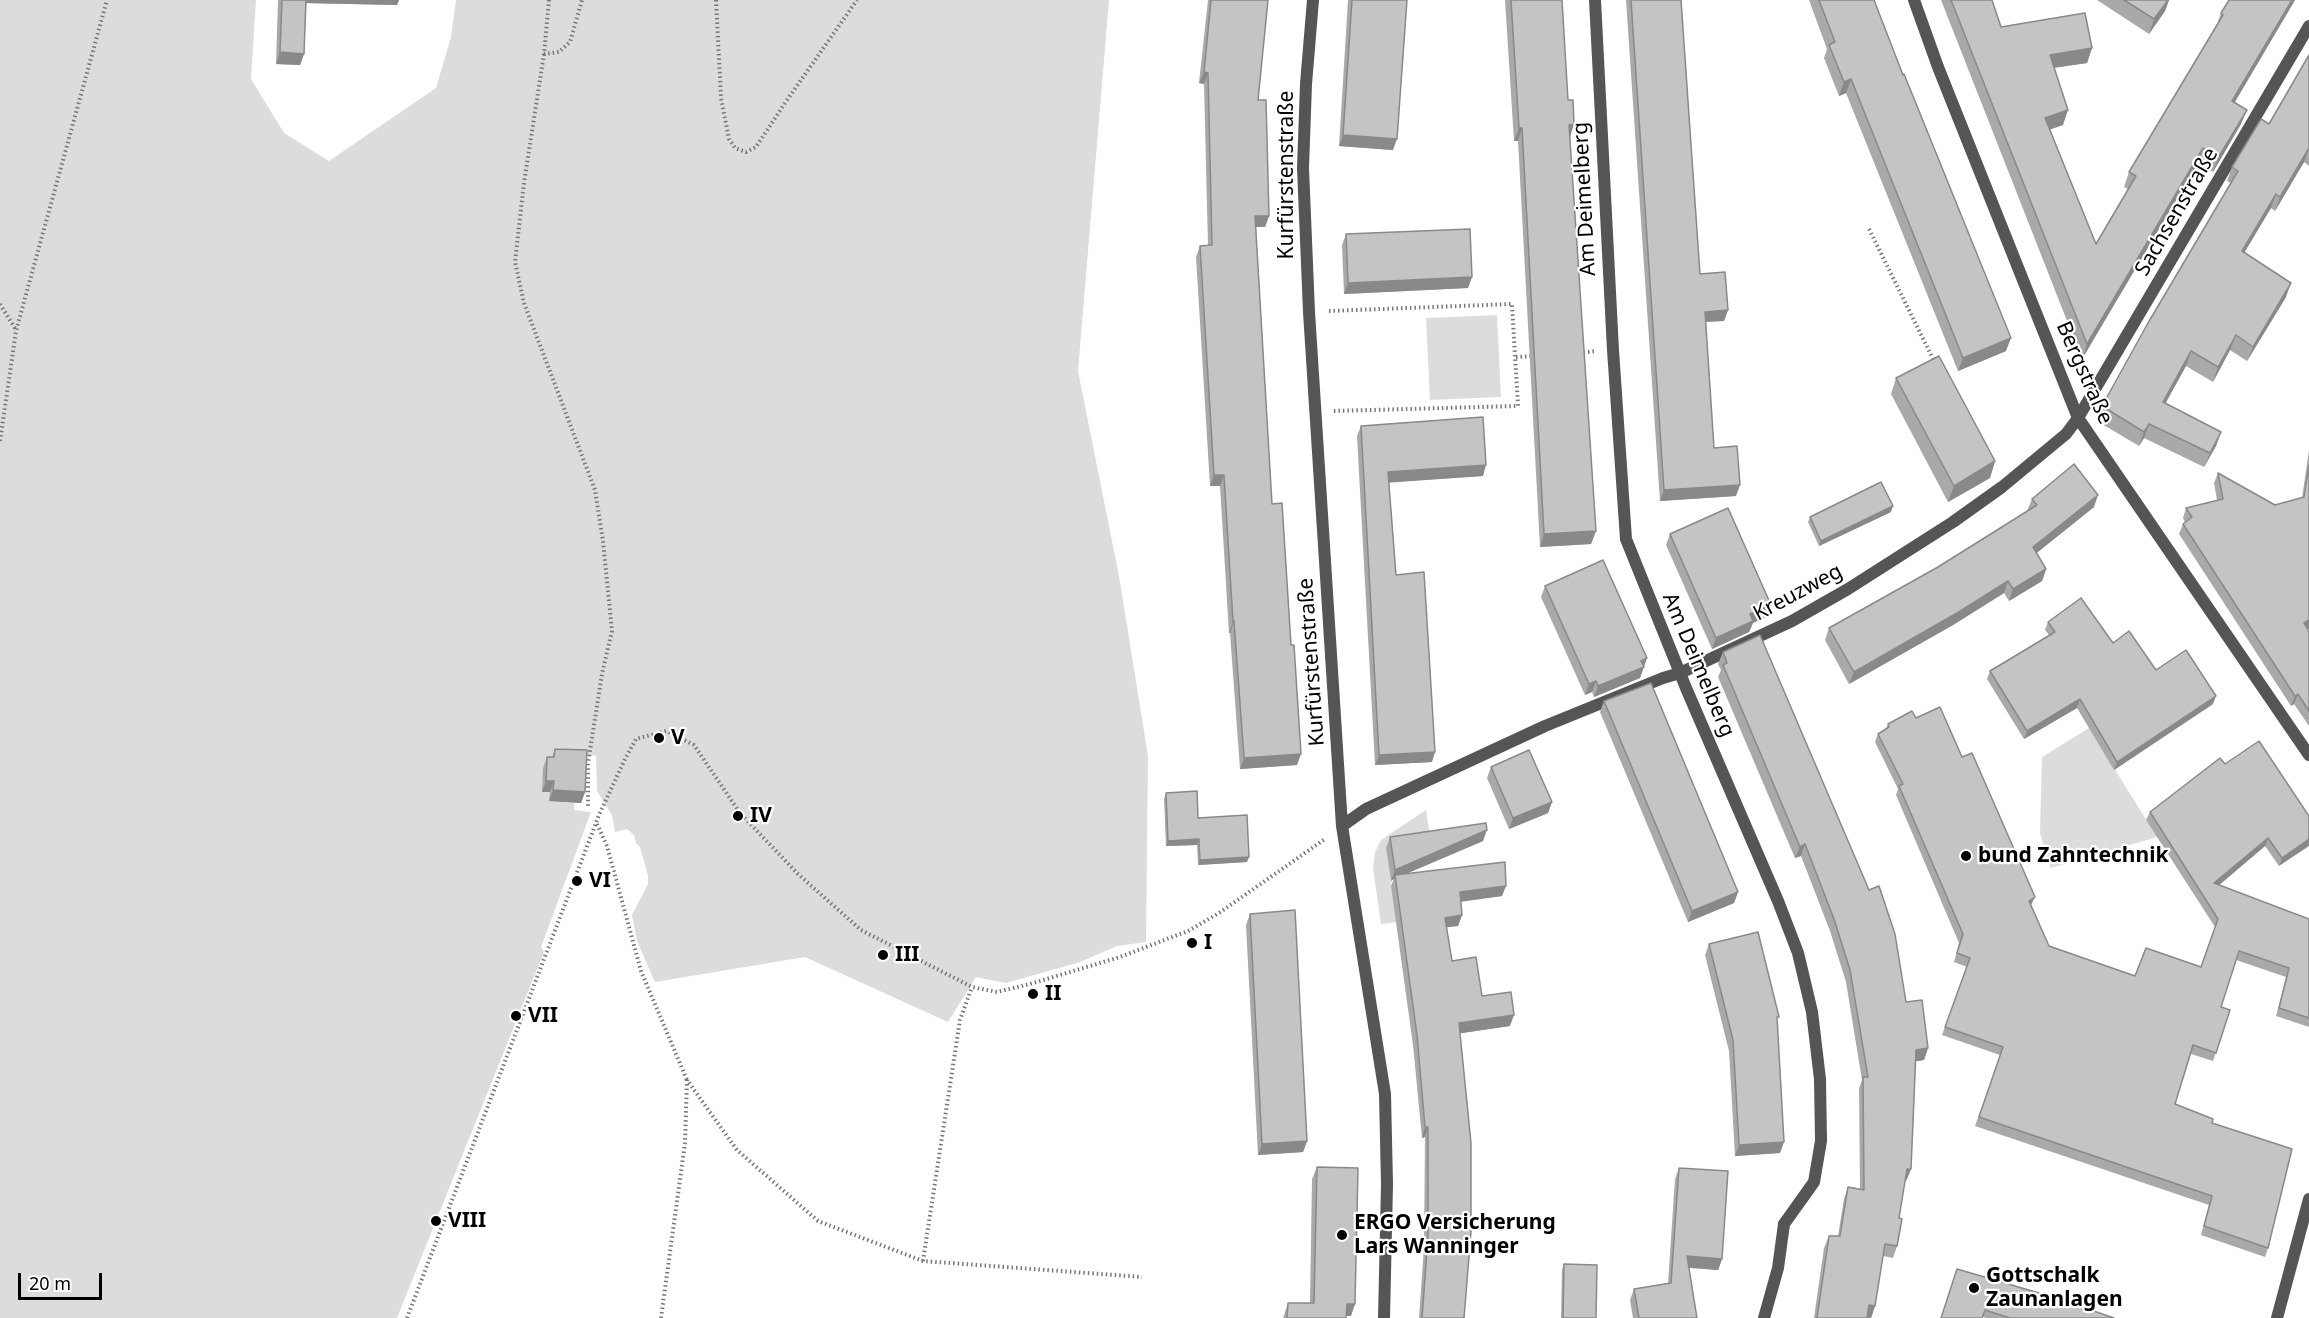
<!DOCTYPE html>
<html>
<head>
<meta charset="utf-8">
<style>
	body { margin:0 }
	#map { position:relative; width:2309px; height:1318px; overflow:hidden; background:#fff; font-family:"Noto Sans",sans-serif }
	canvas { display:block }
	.scale { position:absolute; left:18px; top:1273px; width:84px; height:27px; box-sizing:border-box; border:3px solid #000; border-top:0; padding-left:8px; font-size:18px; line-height:21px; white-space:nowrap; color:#000; -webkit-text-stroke:4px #fff; paint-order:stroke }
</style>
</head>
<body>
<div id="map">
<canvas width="2309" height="1318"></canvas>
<div class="scale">20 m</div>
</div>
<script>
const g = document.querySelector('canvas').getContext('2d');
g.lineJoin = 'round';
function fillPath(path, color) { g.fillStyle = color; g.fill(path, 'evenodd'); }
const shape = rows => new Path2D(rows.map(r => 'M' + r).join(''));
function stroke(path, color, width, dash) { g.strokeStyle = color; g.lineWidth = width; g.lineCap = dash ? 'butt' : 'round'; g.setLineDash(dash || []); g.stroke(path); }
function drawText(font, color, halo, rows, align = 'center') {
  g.font = font + ' "Noto Sans",sans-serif'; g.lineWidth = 4.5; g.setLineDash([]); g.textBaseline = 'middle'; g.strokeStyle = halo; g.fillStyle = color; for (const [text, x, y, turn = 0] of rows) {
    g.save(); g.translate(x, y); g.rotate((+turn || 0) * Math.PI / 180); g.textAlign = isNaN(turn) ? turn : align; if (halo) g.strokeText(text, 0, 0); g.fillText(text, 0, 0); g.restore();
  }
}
fillPath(shape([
	[0,0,256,0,251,79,284,133,329,161,436,88,451,37,456,0,1109,0,1078,371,1119,576,1148,756,1146,942,1117,946,1080,962,1006,983,976,977,948,1022,805,957,655,982,637,941,632,915,648,884,648,876,640,847,636,843,634,835,627,829,615,832,612,815,597,791,596,756,578,753,550,792,550,801,574,803,574,810,591,812,541,947,544,952,397,1318,0,1318],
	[1497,315,1501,397,1430,400,1426,318],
	[2089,728,2157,837,2051,868,2040,833,2042,757],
	[1426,810,1430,837,1386,848,1397,922,1381,924,1373,868,1375,852,1381,840]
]), '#dcdcdc');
stroke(shape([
	[549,0,544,54,559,52,570,42,582,0],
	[716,0,721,98,729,139,735,148,746,152,756,147,785,103,857,0],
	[544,54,524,183,515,262,524,303,595,490,603,541,612,631,602,674,588,763,588,806],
	[1869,229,1935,363],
	[0,304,16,330],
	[1329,311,1512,304,1518,406,1333,411],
	[1579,353,1596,351],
	[1516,357,1533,356],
	[0,441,16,331,107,0],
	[597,824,607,846,641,971,687,1080],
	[923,1261,960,1020,972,987],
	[407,1318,599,815,625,759,636,739,666,731,694,745,740,813,798,874,861,930,972,987,997,992,1030,984,1120,957,1188,931,1219,913,1325,839],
	[661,1318,685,1143,687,1080,737,1150,818,1221,923,1261,1142,1277]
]), '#777', 4, [1.5, 3]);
stroke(shape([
	[1764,1318,1778,1268,1784,1224]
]), '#555', 12);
stroke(shape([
	[1313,0,1306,84,1303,168,1309,312,1342,826,1385,1094,1387,1184,1384,1318],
	[1595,0,1613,350,1626,539,1686,688,1778,901,1798,953,1812,1012,1820,1079,1821,1141,1814,1182,1784,1224],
	[1914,0,1938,67,2078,418,2309,755],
	[1342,826,1366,809,1545,726,1663,678,1680,673,1792,621,1848,589,1953,522,2002,487,2066,434,2078,418,2309,26],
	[2277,1318,2309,1199]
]), '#555', 12);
fillPath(shape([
	[278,0,399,0,397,5,306,3,304,54,300,65,276,64],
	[1208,0,1268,0,1258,100,1269,216,1265,227,1256,227,1272,504,1297,765,1240,769,1230,633,1229,633,1220,486,1210,486,1196,257,1200,246,1208,246,1204,84,1199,83],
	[1348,0,1407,0,1393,150,1339,146],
	[1505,0,1562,0,1569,137,1596,531,1591,544,1540,547,1518,141,1514,141],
	[1626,0,1681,0,1700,274,1728,310,1724,321,1706,322,1714,448,1736,496,1660,501],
	[1809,0,1874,0,2006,351,1958,371,1846,93,1839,96,1824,58,1827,49],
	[1941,0,1992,0,2001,27,2092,48,2087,63,2054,68,2063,125,2050,129,2096,244,2128,189,2124,187,2129,172,2217,24,2221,13,2229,0,2295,0,2235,102,2241,124,2213,172,2198,163,2082,359],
	[2097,0,2169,0,2165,11,2149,34],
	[2309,55,2309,166,2304,162,2275,211,2271,208,2244,252,2286,297,2247,361,2230,350,2213,382,2186,366,2165,403,2221,432,2216,446,2204,467,2144,438,2139,446,2097,421,2102,406,2231,183,2227,181,2232,167,2269,124],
	[1346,234,1472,277,1468,288,1344,294,1342,245],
	[1896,378,1995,461,1990,478,1948,502,1891,394],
	[1361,426,1483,476,1389,482,1396,575,1432,762,1375,765,1357,436],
	[2309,450,2309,629,2307,629,2309,632,2309,726,2294,704,2291,706,2179,534,2183,524,2185,522,2183,518,2186,508,2217,500,2214,483,2218,473,2275,505,2302,498],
	[2032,499,2094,507,2036,553,2046,569,2042,581,2009,601,2004,593,1953,625,1849,684,1825,640,1829,628,1938,567,2027,511],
	[1891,512,1819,546,1808,522,1810,517],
	[1670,534,1767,616,1753,623,1749,632,1712,649,1666,545],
	[1545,586,1647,658,1640,678,1594,697,1592,692,1585,695,1541,597],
	[2048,622,2113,643,2213,704,2114,770,2077,708,2024,739,1987,679,1990,671,2049,635,2045,630],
	[1723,652,1906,1002,1928,1048,1924,1060,1916,1061,1911,1169,1906,1181,1905,1181,1899,1218,1897,1246,1893,1258,1883,1256,1875,1306,1871,1318,1814,1318,1824,1248,1829,1236,1838,1236,1844,1199,1848,1187,1860,1189,1859,1088,1862,1080,1846,982,1830,931,1801,856,1795,858,1718,677,1721,670,1718,664],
	[1604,701,1738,892,1734,903,1688,922,1600,712],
	[1916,718,1962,757,2031,905,2049,946,2135,976,2201,967,2215,927,2146,820,2150,812,2225,764,2309,816,2279,866,2265,846,2219,885,2309,919,2309,1027,2276,1016,2286,977,2236,960,2221,1007,2230,1010,2213,1061,2191,1054,2175,1104,2212,1123,2268,1248,2265,1257,2201,1235,2209,1205,1975,1126,2000,1055,1942,1035,1967,967,1954,962,1959,943,1896,795,1898,789,1875,742,1878,734,1886,729,1888,724],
	[555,749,585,792,581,803,549,801,550,792,542,792,543,768,547,757,552,757],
	[1491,767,1552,802,1548,813,1509,829,1487,778],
	[1166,793,1198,818,1247,862,1198,865,1197,845,1166,846,1164,799],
	[1390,837,1483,841,1406,874,1502,896,1461,902,1462,915,1458,926,1446,927,1452,961,1482,996,1510,1026,1460,1033,1464,1318,1419,1318,1424,1247,1425,1137,1422,1138,1413,1045,1391,886,1394,879,1391,881,1386,848],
	[1250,914,1307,1141,1303,1152,1258,1155,1246,925],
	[1709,944,1780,1153,1735,1156,1729,1051,1705,955],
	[1317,1167,1351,1316,1346,1316,1346,1318,1283,1318,1288,1303,1310,1303,1312,1179],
	[1679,1168,1722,1259,1718,1270,1689,1268,1697,1318,1633,1318,1630,1300,1634,1289,1668,1283,1675,1179],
	[1564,1264,1596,1318,1561,1318,1562,1270],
	[1957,1269,2114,1318,1986,1318,1983,1317]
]), '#a9a9a9');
fillPath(shape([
	[303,0,399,0,397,5,302,3],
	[2168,0,2169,0,2165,11,2149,34,2154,19],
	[2292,0,2295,0,2227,115,2232,101],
	[2092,48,2087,63,2044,69,2050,55],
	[280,52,304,54,300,65,276,64],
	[1204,72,1208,73,1204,84,1199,83],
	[1851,79,1846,93,1839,96,1844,82],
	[2068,110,2063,125,2040,133,2045,118],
	[2247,110,2241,124,2213,172,2218,158],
	[1574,124,1570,137,1569,125],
	[1519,128,1522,128,1518,141,1514,141],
	[1343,135,1397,139,1393,150,1339,146],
	[2203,148,2198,163,2082,359,2087,344],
	[2309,148,2304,162,2275,211,2280,197],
	[2276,194,2271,208,2237,265,2242,251],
	[1255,216,1269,216,1265,227,1251,227],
	[1472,277,1468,288,1344,294,1348,283],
	[2291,283,2286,297,2247,361,2253,347],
	[1728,310,1724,321,1701,322,1705,312],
	[2236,335,2230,350,2213,382,2218,367],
	[2011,338,2006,351,1958,371,1963,358],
	[2191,351,2186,366,2158,417,2163,402],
	[2149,424,2144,438,2139,446,2144,432],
	[2221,432,2216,446,2204,467,2210,453],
	[1995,461,1990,478,1948,502,1954,486],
	[1486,465,1483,476,1384,483,1388,472],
	[1214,475,1224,475,1220,486,1210,486],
	[1740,485,1736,496,1660,501,1664,490],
	[2098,495,2094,507,2028,560,2033,547],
	[1893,506,1891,512,1819,546,1821,541],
	[1596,531,1591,544,1540,547,1544,534],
	[2046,569,2042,581,2009,601,2013,589],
	[2008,581,2004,593,1953,625,1849,684,1854,672],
	[1771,605,1767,616,1753,623,1749,632,1712,649,1716,638,1750,614],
	[2309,620,2309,629,2300,633,2304,623],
	[1234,621,1230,633,1229,633,1233,622],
	[1647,658,1640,678,1594,697,1598,686],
	[1596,681,1592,692,1585,695,1589,684],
	[2298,694,2294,704,2291,706,2295,696],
	[2216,696,2213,704,2114,770,2117,762],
	[2080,699,2077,708,2024,739,2027,731],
	[1435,752,1432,762,1375,765,1379,755],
	[1301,754,1297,765,1240,769,1244,758],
	[546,781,554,781,550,792,542,792],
	[553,790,585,792,581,803,549,801],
	[1552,802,1548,813,1509,829,1513,818],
	[1487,830,1483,841,1396,878,1395,875,1394,879,1391,881,1395,870],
	[2268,838,2265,846,2211,892,2214,883],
	[1199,839,1197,845,1166,846,1168,841],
	[2309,839,2309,846,2279,866,2282,858],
	[1805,844,1801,856,1795,858,1800,847],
	[1249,857,1247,862,1198,865,1200,860],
	[1506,886,1502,896,1456,902,1460,892],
	[1738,892,1734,903,1688,922,1692,911],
	[2035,897,2031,905,2026,910,2029,901],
	[1462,915,1458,926,1441,928,1445,918],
	[1514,1015,1510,1026,1456,1034,1459,1023],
	[1928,1048,1924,1060,1912,1062,1916,1050],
	[1425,1127,1428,1127,1425,1137,1422,1138],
	[1307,1141,1303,1152,1258,1155,1262,1144],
	[1784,1142,1780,1153,1735,1156,1739,1145],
	[1907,1169,1911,1169,1906,1181,1903,1181],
	[1687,1256,1722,1259,1718,1270,1683,1267],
	[1347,1304,1355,1304,1351,1316,1342,1316],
	[1869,1305,1875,1306,1871,1318,1865,1317]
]), '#898989');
const building = shape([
	[282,0,306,0,304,54,280,52,282,0],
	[1211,0,1268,0,1258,100,1266,100,1269,216,1255,216,1272,504,1282,503,1291,645,1294,645,1301,754,1244,758,1234,621,1233,622,1224,475,1214,475,1200,246,1212,245,1208,73,1204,72,1211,0],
	[1352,0,1407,0,1397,139,1343,135,1352,0],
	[1511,0,1562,0,1568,100,1573,100,1574,124,1569,125,1596,531,1544,534,1522,128,1519,128,1511,0],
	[1631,0,1681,0,1700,274,1725,272,1728,310,1705,312,1714,448,1737,446,1740,485,1664,490,1631,0],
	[1819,0,1874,0,1903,75,1904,74,2011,338,1963,358,1851,79,1844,82,1829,45,1835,42,1819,0],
	[1951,0,1992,0,2001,27,2085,13,2092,48,2050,55,2068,110,2045,118,2096,244,2136,176,2129,172,2223,15,2221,13,2229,0,2292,0,2232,101,2247,110,2218,158,2203,148,2087,344,1951,0],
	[2124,0,2168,0,2154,19,2124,0],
	[2309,55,2309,148,2280,197,2276,194,2242,251,2291,283,2253,347,2236,335,2218,367,2191,351,2163,402,2221,432,2210,453,2149,424,2144,432,2102,406,2148,323,2238,171,2232,167,2261,119,2269,124,2309,55],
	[1470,229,1472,277,1348,283,1346,234,1470,229],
	[1939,356,1995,461,1954,486,1896,378,1939,356],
	[1483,417,1486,465,1388,472,1396,575,1424,572,1435,752,1379,755,1361,426,1483,417],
	[2074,464,2098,495,2033,547,2046,569,2013,589,2008,581,1957,613,1854,672,1829,628,1938,567,2037,505,2032,499,2074,464],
	[2309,465,2309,620,2304,623,2309,632,2309,711,2298,694,2295,696,2183,524,2192,517,2186,508,2223,499,2218,473,2275,505,2304,497,2309,465],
	[1881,482,1893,506,1821,541,1810,517,1881,482],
	[1728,508,1771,605,1750,614,1753,621,1716,638,1670,534,1728,508],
	[1603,560,1647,658,1641,661,1644,667,1598,686,1596,681,1589,684,1545,586,1603,560],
	[2081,598,2113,643,2129,631,2156,670,2186,650,2216,696,2117,762,2080,699,2027,731,1990,671,2055,632,2048,622,2081,598],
	[1760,635,1869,890,1879,886,1895,934,1906,1002,1922,1000,1928,1048,1916,1050,1911,1169,1907,1169,1899,1218,1902,1219,1897,1246,1885,1244,1875,1306,1869,1305,1867,1318,1817,1318,1829,1236,1840,1236,1848,1187,1864,1190,1863,1077,1868,1077,1850,970,1834,919,1805,844,1800,847,1723,665,1727,663,1723,652,1760,635],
	[1651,683,1738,892,1692,911,1604,701,1651,683],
	[1940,707,1962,757,1972,753,2035,897,2029,901,2049,946,2135,976,2146,948,2201,967,2218,919,2150,812,2220,758,2225,764,2259,741,2309,816,2309,839,2282,858,2268,838,2214,883,2309,919,2309,1018,2279,1008,2289,968,2239,951,2221,1007,2230,1010,2216,1053,2193,1045,2175,1104,2213,1119,2212,1123,2292,1149,2268,1248,2204,1226,2212,1196,1979,1117,2003,1047,1945,1027,1970,958,1957,953,1963,934,1899,786,1903,784,1878,734,1889,727,1888,724,1912,711,1916,718,1940,707],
	[555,749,587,750,585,792,553,790,554,781,546,781,547,757,554,757,555,749],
	[1529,750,1552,802,1513,818,1491,767,1529,750],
	[1197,791,1198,818,1247,815,1249,857,1200,860,1199,839,1168,841,1166,793,1197,791],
	[1486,823,1487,830,1395,870,1390,837,1486,823],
	[1505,862,1506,886,1460,892,1462,915,1445,918,1452,961,1476,957,1482,996,1511,992,1514,1015,1459,1023,1471,1143,1471,1232,1464,1318,1422,1318,1428,1236,1428,1127,1425,1127,1417,1035,1395,875,1505,862],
	[1295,910,1307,1141,1262,1144,1250,914,1295,910],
	[1758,932,1779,1017,1777,1017,1784,1142,1739,1145,1733,1040,1709,944,1758,932],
	[1317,1167,1358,1168,1355,1304,1347,1304,1346,1318,1287,1318,1288,1303,1314,1303,1317,1167],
	[1679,1168,1728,1171,1722,1259,1687,1256,1697,1318,1639,1318,1634,1289,1671,1283,1679,1168],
	[1564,1264,1597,1265,1596,1318,1563,1318,1564,1264],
	[1957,1269,2056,1298,2114,1318,2010,1318,1985,1310,1982,1318,1941,1318,1957,1269]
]);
fillPath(building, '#c4c4c4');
stroke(building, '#898989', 1.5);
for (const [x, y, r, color] of [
	[659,738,6,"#000"],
	[738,816,6,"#000"],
	[1966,856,6,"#000"],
	[577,881,6,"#000"],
	[1192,943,6,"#000"],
	[883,955,6,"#000"],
	[1033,994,6,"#000"],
	[516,1016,6,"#000"],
	[436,1221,6,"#000"],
	[1342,1235,6,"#000"],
	[1974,1288,6,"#000"]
]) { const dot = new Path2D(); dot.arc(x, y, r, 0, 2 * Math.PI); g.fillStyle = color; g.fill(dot); stroke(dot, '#fff', 2); }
drawText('21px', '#000', '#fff', [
	["Kurfürstenstraße",1287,175,-90],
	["Am Deimelberg",1585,199,-93],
	["Sachsenstraße",2177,212,-60],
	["Bergstraße",2084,373,66],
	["Kreuzweg",1798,593,-28],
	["Kurfürstenstraße",1312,662,-94],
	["Am Deimelberg",1698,665,67]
]);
drawText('bold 21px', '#000', '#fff', [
	["V",671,738],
	["IV",750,816],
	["bund Zahntechnik",1978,856],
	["VI",589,881],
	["I",1204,943],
	["III",895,955],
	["II",1045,994],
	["VII",528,1016],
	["VIII",448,1221],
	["ERGO Versicherung",1354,1223],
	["Lars Wanninger",1354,1247],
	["Gottschalk",1986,1276],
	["Zaunanlagen",1986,1300]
], 'left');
</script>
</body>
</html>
